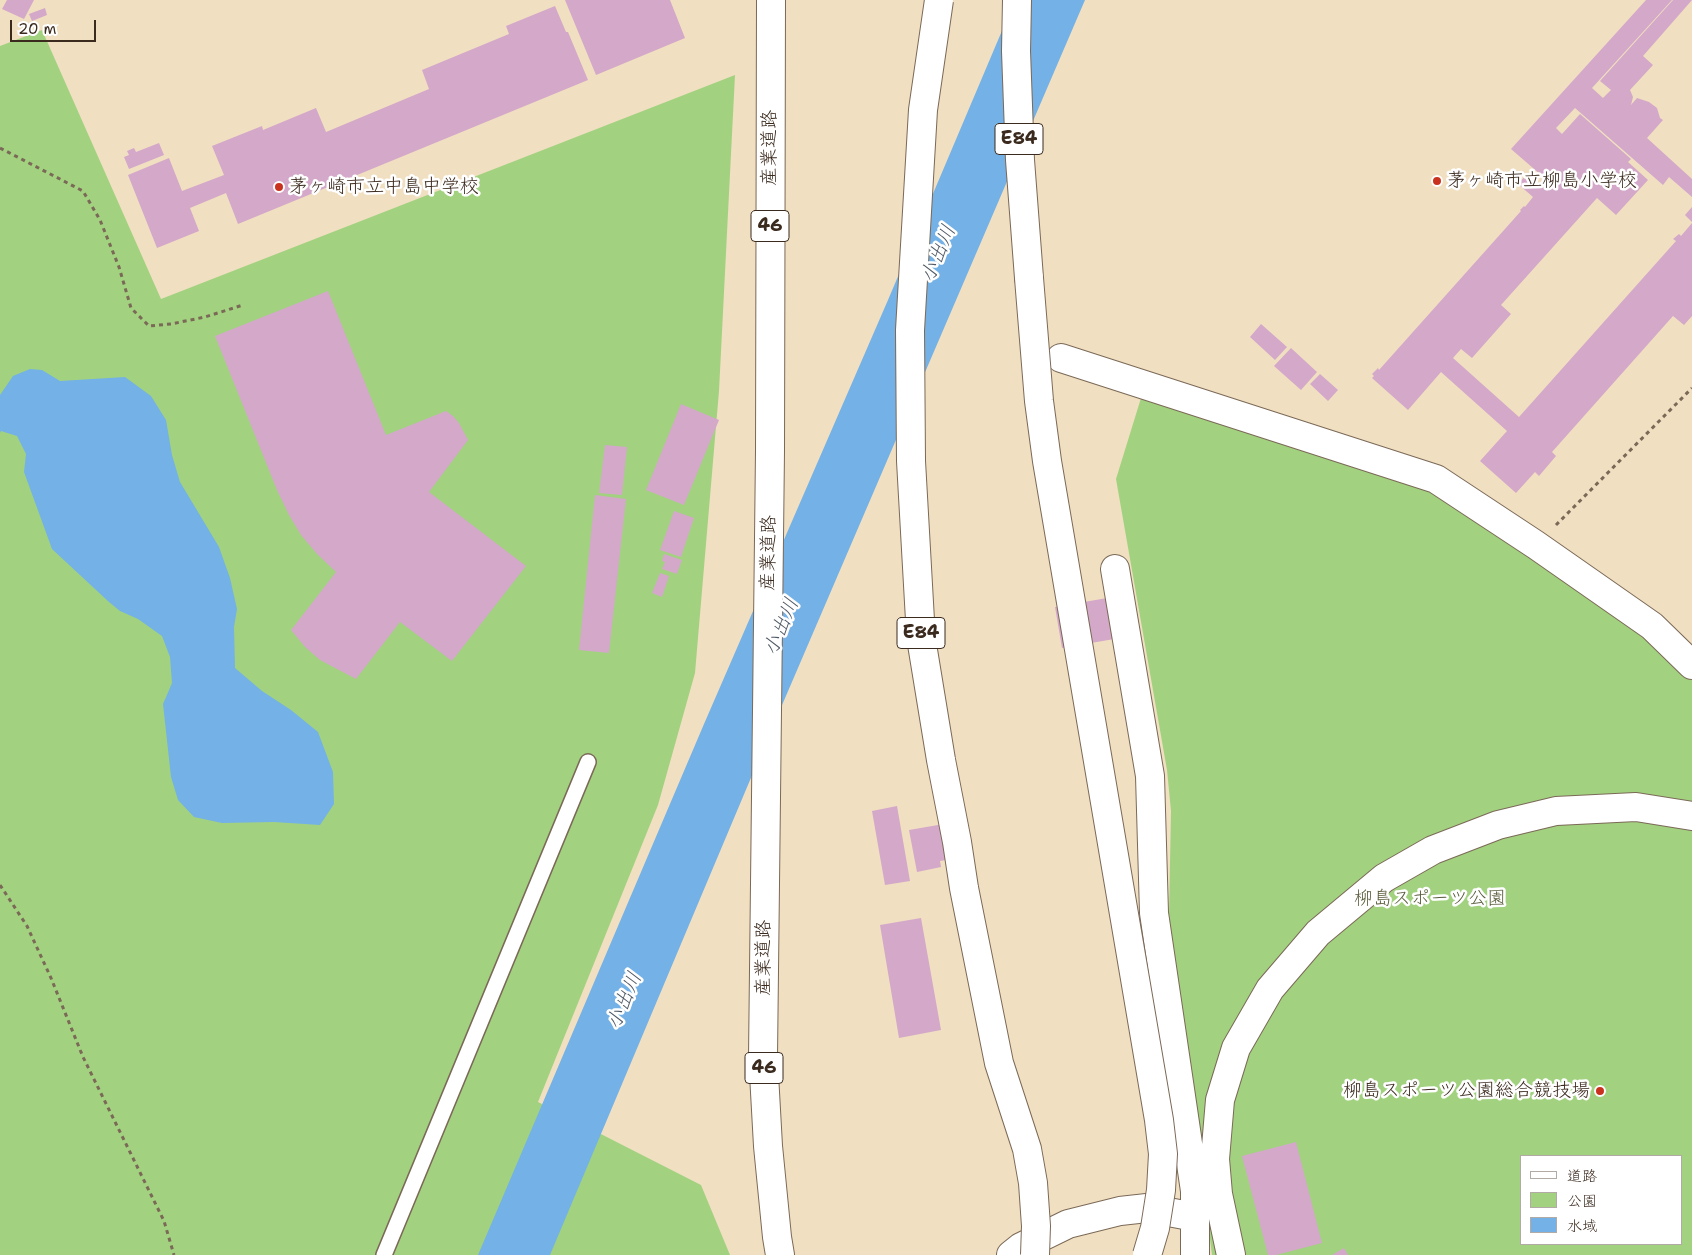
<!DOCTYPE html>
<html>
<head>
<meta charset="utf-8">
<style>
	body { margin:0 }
	#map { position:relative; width:1692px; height:1255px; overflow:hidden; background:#f1dfc1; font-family:"Shantell Sans","Klee One",sans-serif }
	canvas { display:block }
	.legend { position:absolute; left:1520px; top:1155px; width:162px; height:90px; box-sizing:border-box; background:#fff; border:1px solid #b1aaa5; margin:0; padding:6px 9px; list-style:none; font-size:15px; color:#3b2a1e }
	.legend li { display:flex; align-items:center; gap:10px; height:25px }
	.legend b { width:25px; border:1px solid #b1aaa5 }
	.scale { position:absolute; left:10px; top:20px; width:86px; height:22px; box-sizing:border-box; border:2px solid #3b2a1e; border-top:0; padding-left:6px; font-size:15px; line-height:18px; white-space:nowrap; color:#3b2a1e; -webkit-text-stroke:4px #fff; paint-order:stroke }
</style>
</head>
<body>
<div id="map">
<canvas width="1692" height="1255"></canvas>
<ul class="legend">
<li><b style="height:6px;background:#fff"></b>道路</li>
<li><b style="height:14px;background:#a2d280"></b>公園</li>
<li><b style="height:14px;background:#73b1e6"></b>水域</li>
</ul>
<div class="scale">20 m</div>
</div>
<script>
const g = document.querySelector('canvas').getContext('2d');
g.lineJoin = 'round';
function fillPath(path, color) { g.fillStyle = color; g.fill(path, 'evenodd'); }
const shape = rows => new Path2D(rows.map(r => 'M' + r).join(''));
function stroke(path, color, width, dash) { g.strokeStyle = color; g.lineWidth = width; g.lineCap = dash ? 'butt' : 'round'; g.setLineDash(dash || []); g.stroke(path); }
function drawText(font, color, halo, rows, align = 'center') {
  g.font = font + ' "Shantell Sans","Klee One",sans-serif'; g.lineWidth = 5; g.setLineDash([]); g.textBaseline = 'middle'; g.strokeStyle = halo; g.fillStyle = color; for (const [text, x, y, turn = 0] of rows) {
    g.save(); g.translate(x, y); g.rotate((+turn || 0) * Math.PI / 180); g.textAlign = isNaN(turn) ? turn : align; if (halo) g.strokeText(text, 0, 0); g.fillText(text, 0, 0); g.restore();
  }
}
fillPath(shape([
	[42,30,161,299,735,75,719,391,695,673,658,805,538,1102,701,1185,730,1255,0,1255,0,46],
	[1141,398,1429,487,1646,636,1692,680,1692,1255,1212,1255,1169,914,1171,811,1167,770,1116,479],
	[1521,1156,1681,1156,1681,1244,1521,1244]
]), '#a2d280');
fillPath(shape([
	[1015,0,1085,0,761,754,550,1255,478,1255,704,724,888,300],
	[30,369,42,370,60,381,125,377,151,396,166,420,172,455,180,482,219,547,230,578,237,609,234,627,235,668,262,691,291,710,318,732,333,772,334,804,320,825,274,822,222,823,194,817,178,800,171,777,163,704,172,683,170,657,162,636,138,619,120,611,109,602,52,549,24,472,26,454,17,436,1,431,0,433,0,395,13,376]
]), '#73b1e6');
fillPath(shape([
	[7,0,34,0,24,19,2,9],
	[565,0,670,0,685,38,596,75],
	[1646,0,1672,0,1592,88,1603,98,1611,90,1600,81,1673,0,1692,0,1643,56,1653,65,1630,90,1633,97,1631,105,1637,98,1649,102,1657,108,1660,118,1663,120,1647,138,1692,179,1692,197,1669,177,1663,185,1575,108,1556,128,1562,134,1580,114,1631,159,1628,162,1648,180,1616,215,1597,198,1501,305,1511,314,1472,358,1461,349,1453,358,1519,417,1676,241,1673,239,1679,234,1681,236,1692,223,1692,316,1684,325,1673,316,1552,452,1556,456,1539,476,1535,472,1516,493,1480,461,1507,431,1441,372,1408,410,1372,378,1374,376,1372,374,1378,368,1379,370,1521,211,1520,210,1524,206,1525,207,1533,197,1518,184,1527,174,1542,187,1548,181,1511,149],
	[555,6,566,32,568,32,588,80,238,224,226,193,190,208,199,231,157,248,128,175,169,158,182,191,224,175,212,146,262,126,263,130,316,108,326,132,429,89,422,70,509,34,506,26],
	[45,8,47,15,32,21,29,14],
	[159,143,164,155,129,169,124,157,129,155,127,151,134,148,136,152],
	[1692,207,1692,222,1685,215],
	[328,291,386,435,446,411,453,416,459,423,468,440,429,492,526,566,452,661,400,622,356,679,320,660,305,647,291,630,336,572,317,554,301,535,289,515,277,490,215,336],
	[1261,324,1287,347,1275,360,1250,337],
	[1291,348,1317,372,1301,390,1274,366],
	[1320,374,1338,390,1328,401,1310,384],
	[681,404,719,420,684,505,646,490],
	[605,445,627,447,622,495,599,493],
	[595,495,626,499,609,653,579,650],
	[674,511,694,518,681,557,660,550],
	[664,554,682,560,677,574,662,569,665,562,662,561],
	[660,573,669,576,662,597,652,593],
	[1113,597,1120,638,1062,648,1055,607],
	[897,806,910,881,885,885,872,811],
	[967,820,974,861,954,865,953,859,940,861,941,867,917,872,909,830],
	[921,918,941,1030,899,1038,880,925],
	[1296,1142,1322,1243,1276,1255,1268,1255,1242,1156],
	[1344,1248,1348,1255,1332,1255]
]), '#d3a8c9');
const lane = shape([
	[384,1255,588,762]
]);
const street = shape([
	[1061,358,1436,479,1536,545,1652,626,1692,665],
	[1115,569,1150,776,1154,913,1195,1191,1195,1255],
	[1011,1255,1021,1247,1068,1224,1120,1211,1147,1208,1195,1217],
	[1231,1255,1218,1194,1215,1159,1220,1100,1236,1048,1270,989,1318,933,1384,878,1433,850,1498,825,1556,811,1636,807,1692,816]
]);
const primary = shape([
	[771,0,770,451,763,1056,768,1146,777,1237,780,1255]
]);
const highway = shape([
	[1017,0,1016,51,1020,160,1029,278]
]);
stroke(lane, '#7b6957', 18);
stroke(street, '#7b6957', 30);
stroke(primary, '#7b6957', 30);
stroke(highway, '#7b6957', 30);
stroke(shape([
	[0,148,83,191,100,220,119,267,131,308,149,326,171,324,205,317,243,305],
	[1556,525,1692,388],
	[0,885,27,926,51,978,83,1057,164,1221,174,1255]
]), '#7b6957', 3, [4, 4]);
stroke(lane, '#fff', 15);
stroke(street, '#fff', 28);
stroke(primary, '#fff', 28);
stroke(highway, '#fff', 28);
const highwayBridge = shape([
	[939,0,923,110,910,330,911,461,921,638,941,760,957,842,964,888,999,1063,1027,1149,1033,1183,1036,1226,1035,1255],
	[1029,278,1039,401,1047,461,1159,1120,1163,1154,1161,1190,1155,1228,1147,1255]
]);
stroke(highwayBridge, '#7b6957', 30, []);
stroke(highwayBridge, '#fff', 28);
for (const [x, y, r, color] of [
	[1437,181,5,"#c8321e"],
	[279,187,5,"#c8321e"],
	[1600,1091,5,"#c8321e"]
]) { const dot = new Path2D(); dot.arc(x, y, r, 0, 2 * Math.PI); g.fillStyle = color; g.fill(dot); stroke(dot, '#fff', 2); }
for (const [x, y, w] of [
	[1019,139,48],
	[770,226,38],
	[921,633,48],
	[764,1068,38]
]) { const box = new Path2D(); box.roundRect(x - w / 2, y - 15.5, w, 31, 4); g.fillStyle = '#fff'; g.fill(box); stroke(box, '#3b2a1e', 1); }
drawText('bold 18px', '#3b2a1e', null, [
	["E84",1019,139],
	["46",770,226],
	["E84",921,633],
	["46",764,1068]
]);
drawText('19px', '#3b2a1e', '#fff', [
	["産業道路",770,148,-90],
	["産業道路",769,553,-89],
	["産業道路",764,958,-90]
]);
drawText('19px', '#3b2a1e', '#fff', [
	["茅ヶ崎市立柳島小学校",1447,181],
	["茅ヶ崎市立中島中学校",289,187],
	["柳島スポーツ公園総合競技場",1590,1091,"right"]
], 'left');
drawText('19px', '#5a5c3b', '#fff', [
	["柳島スポーツ公園",1430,899]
]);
drawText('italic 20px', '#4f5964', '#fff', [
	["小出川",939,254,-67],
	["小出川",782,627,-67],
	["小出川",625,1001,-67]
]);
</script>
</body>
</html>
